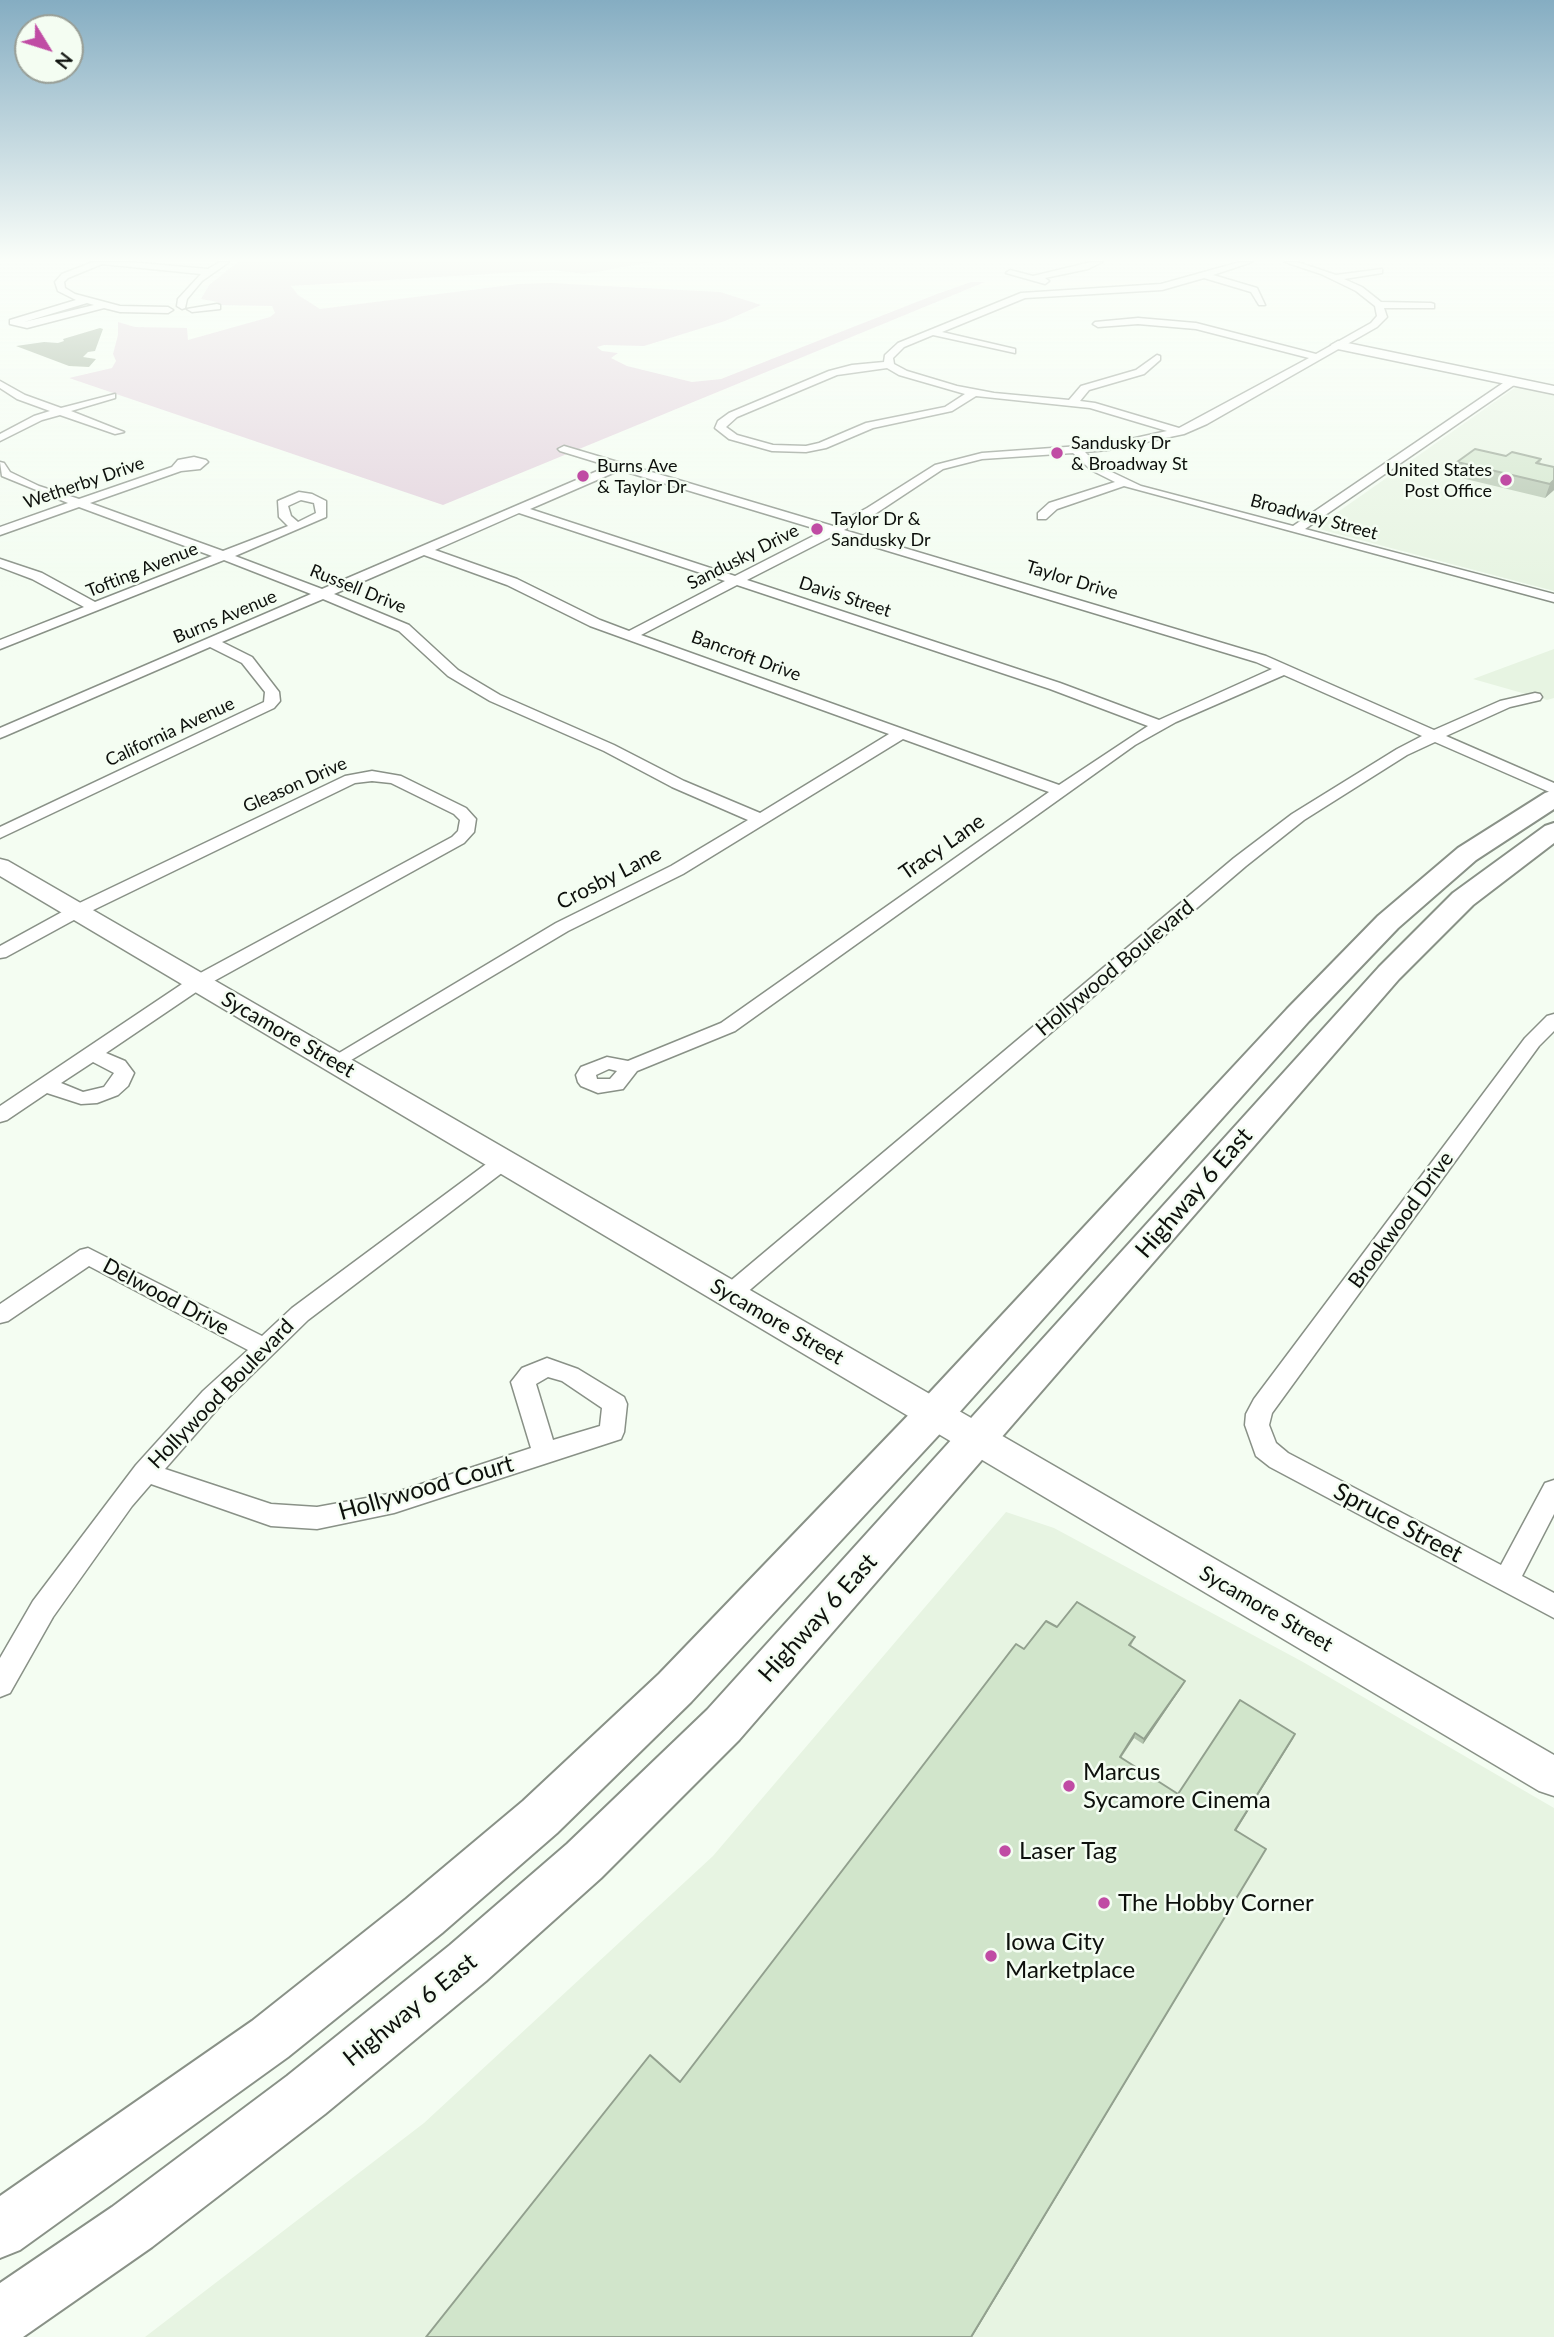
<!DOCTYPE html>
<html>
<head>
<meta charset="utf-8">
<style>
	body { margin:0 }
	#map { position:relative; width:1554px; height:2337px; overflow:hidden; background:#f4fdf2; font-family:Lato,sans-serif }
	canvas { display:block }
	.north { position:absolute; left:14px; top:14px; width:70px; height:70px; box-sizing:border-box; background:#f4fdf2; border:2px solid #989e96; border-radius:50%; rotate:128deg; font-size:19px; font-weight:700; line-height:28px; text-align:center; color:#0d100c }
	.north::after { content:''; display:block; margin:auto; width:24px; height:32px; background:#c04ca4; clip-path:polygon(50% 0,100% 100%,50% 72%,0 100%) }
</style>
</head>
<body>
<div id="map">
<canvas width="1554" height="2337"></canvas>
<div class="north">N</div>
</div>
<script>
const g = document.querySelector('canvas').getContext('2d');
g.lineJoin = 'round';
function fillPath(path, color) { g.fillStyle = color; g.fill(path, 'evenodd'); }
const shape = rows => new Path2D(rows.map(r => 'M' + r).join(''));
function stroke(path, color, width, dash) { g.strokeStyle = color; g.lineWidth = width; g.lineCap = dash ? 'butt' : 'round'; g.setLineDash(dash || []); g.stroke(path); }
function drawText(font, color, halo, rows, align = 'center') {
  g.font = font + ' Lato,sans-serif'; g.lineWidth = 5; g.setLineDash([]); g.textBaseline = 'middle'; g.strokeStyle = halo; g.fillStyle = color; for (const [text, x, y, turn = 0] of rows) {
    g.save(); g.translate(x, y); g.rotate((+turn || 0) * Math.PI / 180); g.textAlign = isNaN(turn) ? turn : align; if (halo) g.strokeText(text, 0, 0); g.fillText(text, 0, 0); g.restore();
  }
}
fillPath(shape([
	[1516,387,1554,395,1554,591,1315,528],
	[1554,649,1554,698,1547,700,1473,679],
	[1006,1512,1054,1528,1303,1662,1554,1808,1554,2337,145,2337,424,2123,713,1856]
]), '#e7f4e2');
fillPath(shape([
	[238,262,654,262,584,274,554,270,291,286,298,295,320,309,518,284,550,283,720,292,761,305,725,321,644,346,604,345,597,347,602,351,618,353,611,358,627,366,692,382,721,379,937,294,971,282,985,282,443,505,69,378,112,368,116,361,113,354,118,335,118,322,135,327,187,328,188,340,270,317,275,313,272,306,218,305,218,302,201,299,209,285]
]), '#e2d0dc');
fillPath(shape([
	[100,328,103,329,95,351,88,352,83,357,96,359,89,367,69,366,16,346,44,342,58,343,64,341,63,339]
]), '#90a38a');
const street = shape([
	[93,262,128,262,208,269,220,262,229,262,202,281,187,299,185,308,182,309,177,306,178,299,201,274,102,264,68,278,64,282,65,288,75,294,120,306,168,307,173,310,168,313,120,312,104,308,27,328,10,324,10,320,76,300,58,291,55,282,62,274,93,262],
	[87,303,94,305,24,322,87,303],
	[1091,262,1102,262,1088,269,1045,278,1049,281,1045,284,1006,273,1010,270,1033,276,1091,262],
	[1240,262,1252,262,1213,275,1257,288,1265,305,1259,305,1251,292,1204,278,1162,290,1025,298,942,332,1015,349,1015,353,933,335,904,347,893,358,894,364,907,371,957,386,994,393,1069,400,1081,386,1136,370,1157,355,1160,356,1160,360,1144,374,1089,390,1080,401,1095,403,1179,428,1309,358,1196,329,1138,324,1098,327,1093,324,1095,322,1138,318,1196,323,1316,354,1371,323,1377,316,1375,306,1356,291,1321,274,1285,262,1297,262,1336,275,1382,269,1382,273,1344,279,1362,287,1381,302,1431,303,1434,304,1434,308,1384,308,1387,317,1377,327,1207,424,1184,434,1108,450,1085,452,1099,466,1141,486,1293,526,1509,379,1517,379,1517,383,1305,529,1554,594,1554,602,1124,486,1057,509,1046,519,1038,519,1038,513,1049,503,1115,482,1091,470,1073,453,982,459,943,469,875,514,844,530,1266,656,1434,730,1500,701,1535,693,1540,694,1542,697,1540,700,1510,707,1446,736,1554,783,1554,794,1435,742,1407,755,1304,820,1246,866,738,1300,730,1302,722,1300,719,1294,722,1288,1234,858,1292,814,1397,749,1422,736,1284,675,1176,722,1135,745,735,1031,637,1071,623,1089,598,1093,581,1086,578,1082,576,1075,581,1067,607,1057,628,1061,721,1023,1049,792,903,739,683,874,568,931,336,1069,329,1067,326,1063,329,1059,556,923,671,866,748,820,672,787,604,751,490,701,448,676,399,631,323,599,222,642,252,657,279,692,280,701,274,708,0,838,0,827,264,702,265,692,242,663,210,647,5,736,0,738,0,728,311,594,224,560,0,649,0,640,84,607,32,579,0,567,0,559,42,573,95,602,212,556,79,507,0,535,0,527,68,503,2,476,0,462,4,463,10,472,39,486,79,499,172,467,178,460,194,457,206,460,208,462,200,469,181,471,90,503,223,551,288,526,279,517,278,501,299,492,312,494,326,501,326,517,235,556,322,589,609,466,560,451,558,449,564,446,833,526,867,508,935,465,982,453,1108,444,1167,431,1090,408,976,396,952,411,873,428,826,448,806,452,772,451,729,439,715,428,718,421,729,413,829,371,852,365,884,362,885,355,898,343,1021,293,1161,284,1240,262],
	[887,368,899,375,965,394,945,407,866,423,819,443,806,446,773,445,737,435,726,427,737,417,837,375,887,368],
	[620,470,823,531,735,576,530,509,620,470],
	[301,500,314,503,316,513,298,522,291,516,288,506,301,500],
	[519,513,725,581,629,631,600,620,517,579,435,550,519,513],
	[835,535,1256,662,1272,669,1159,720,1060,683,747,580,835,535],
	[424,555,507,585,590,626,889,734,760,813,684,781,614,745,500,695,458,670,409,625,334,594,424,555],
	[737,585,1050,689,1148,726,1059,785,641,635,737,585],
	[609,1069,617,1071,610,1079,597,1079,596,1075,609,1069],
	[217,304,220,305,220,309,192,312,187,309,217,304],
	[0,381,25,395,61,408,115,394,115,398,71,411,124,432,115,434,60,415,42,420,0,441,0,434,34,416,50,411,17,399,0,388,0,381],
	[372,771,401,776,466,808,476,819,474,832,464,843,205,986,106,1053,125,1061,134,1073,128,1086,118,1095,97,1103,81,1104,47,1093,7,1120,0,1122,0,1106,191,978,452,837,458,831,460,820,454,814,391,783,372,781,355,783,83,915,6,957,0,958,0,946,71,907,345,776,372,771],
	[93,1062,114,1073,104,1087,83,1092,61,1083,93,1062],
	[1554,1014,1554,1031,1539,1046,1272,1413,1269,1425,1276,1443,1288,1453,1501,1565,1545,1483,1554,1480,1554,1514,1522,1576,1554,1593,1554,1618,1270,1467,1256,1456,1245,1425,1246,1414,1254,1399,1525,1038,1547,1016,1554,1014],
	[504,1154,511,1156,514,1161,511,1166,308,1320,221,1405,165,1469,271,1504,317,1507,394,1493,531,1448,511,1382,522,1368,547,1358,578,1369,624,1397,627,1404,624,1432,621,1439,394,1513,317,1529,271,1526,151,1484,132,1506,53,1617,10,1693,0,1697,0,1658,33,1601,136,1465,203,1391,248,1350,89,1266,8,1321,0,1323,0,1304,80,1250,88,1248,262,1336,292,1308,497,1156,504,1154],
	[548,1377,562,1381,602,1408,600,1426,553,1440,536,1384,548,1377]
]);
const secondary = shape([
	[1338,341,1554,386,1554,394,1333,348,1331,345,1338,341],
	[0,859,8,861,1554,1755,1554,1796,1539,1791,0,876,0,859]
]);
const primary = shape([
	[1554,790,1554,809,1476,860,1398,928,1309,1021,948,1425,691,1702,557,1833,442,1933,288,2057,20,2250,0,2258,0,2196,252,2021,406,1899,523,1801,659,1674,920,1403,1287,1009,1378,916,1458,848,1545,793,1554,790],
	[1554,823,1554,843,1473,905,1399,979,739,1740,601,1878,486,1981,325,2114,152,2247,23,2337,0,2337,0,2283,112,2207,287,2076,450,1945,567,1844,707,1710,1379,967,1453,893,1545,826,1554,823]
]);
stroke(street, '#899187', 3);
stroke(secondary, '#899187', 3);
stroke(primary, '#899187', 4);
fillPath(street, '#fff');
fillPath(secondary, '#fff');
fillPath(primary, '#fff');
fillPath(shape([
	[1506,456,1541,459,1540,464,1554,467,1554,490,1545,498,1453,476,1457,462],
	[1057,1627,1135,1637,1131,1646,1183,1685,1143,1744,1134,1738,1121,1758,1178,1794,1295,1734,1236,1831,1264,1853,972,2337,426,2337,680,2082,1024,1649]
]), '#b4c5af');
fillPath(shape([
	[1554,480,1554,490,1545,498,1550,484],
	[1185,1681,1183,1685,1143,1744,1144,1739],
	[1135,1733,1134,1738,1118,1761,1120,1757],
	[1295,1734,1293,1739,1233,1835,1235,1830],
	[1266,1849,972,2337,971,2337]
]), '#92a08e');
const building = shape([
	[1475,449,1506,456,1512,452,1541,459,1536,463,1554,467,1554,480,1550,484,1457,462,1475,449],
	[1077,1602,1135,1637,1129,1645,1185,1681,1144,1739,1135,1733,1120,1757,1178,1794,1240,1700,1295,1734,1235,1830,1266,1849,971,2337,426,2337,650,2055,680,2082,1016,1644,1024,1649,1046,1621,1057,1627,1077,1602]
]);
fillPath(building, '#d1e5cb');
stroke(building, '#92a08e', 2);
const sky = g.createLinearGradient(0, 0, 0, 589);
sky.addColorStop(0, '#85adc2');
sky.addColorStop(0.44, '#fafef9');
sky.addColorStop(1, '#fafef900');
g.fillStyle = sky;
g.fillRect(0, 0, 1554, 589);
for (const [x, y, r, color] of [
	[1057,453,7,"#c04ca4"],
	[583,476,7,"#c04ca4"],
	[1506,480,7,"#c04ca4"],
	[817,529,7,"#c04ca4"],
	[1069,1786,7,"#c04ca4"],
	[1005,1851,7,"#c04ca4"],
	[1104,1903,7,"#c04ca4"],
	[991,1956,7,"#c04ca4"]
]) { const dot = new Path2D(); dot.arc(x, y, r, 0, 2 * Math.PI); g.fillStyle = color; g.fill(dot); stroke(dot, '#f4fdf2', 2.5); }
drawText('18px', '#0d100c', '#f4fdf2', [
	["Sandusky Dr",1071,443],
	["& Broadway St",1071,464],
	["Burns Ave",597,466],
	["& Taylor Dr",597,487],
	["United States",1492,470,"right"],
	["Post Office",1492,491,"right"],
	["Taylor Dr &",831,519],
	["Sandusky Dr",831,540]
], 'left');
drawText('18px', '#0d100c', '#f4fdf2', [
	["Wetherby Drive",84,483,-19],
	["Broadway Street",1314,517,15],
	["Sandusky Drive",743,557,-27],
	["Tofting Avenue",142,570,-22],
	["Taylor Drive",1072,580,17],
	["Russell Drive",358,589,22],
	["Davis Street",845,597,18],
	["Burns Avenue",225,617,-23],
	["Bancroft Drive",746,656,20],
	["California Avenue",170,732,-25],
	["Gleason Drive",295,785,-24]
]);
drawText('21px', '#0d100c', '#f4fdf2', [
	["Tracy Lane",942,847,-35],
	["Crosby Lane",609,878,-27],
	["Hollywood Boulevard",1115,968,-40],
	["Sycamore Street",288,1035,30],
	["Brookwood Drive",1401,1220,-54],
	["Delwood Drive",166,1297,28],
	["Sycamore Street",777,1322,30],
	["Hollywood Boulevard",221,1394,-46],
	["Sycamore Street",1266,1609,30]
]);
drawText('24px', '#0d100c', '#f4fdf2', [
	["Highway 6 East",1194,1193,-49],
	["Hollywood Court",426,1488,-16],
	["Spruce Street",1398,1523,28],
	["Highway 6 East",818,1618,-48],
	["Highway 6 East",410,2010,-39]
]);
drawText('24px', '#0d100c', '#f4fdf2', [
	["Marcus",1083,1772],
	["Sycamore Cinema",1083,1800],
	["Laser Tag",1019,1851],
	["The Hobby Corner",1118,1903],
	["Iowa City",1005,1942],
	["Marketplace",1005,1970]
], 'left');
</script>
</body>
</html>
